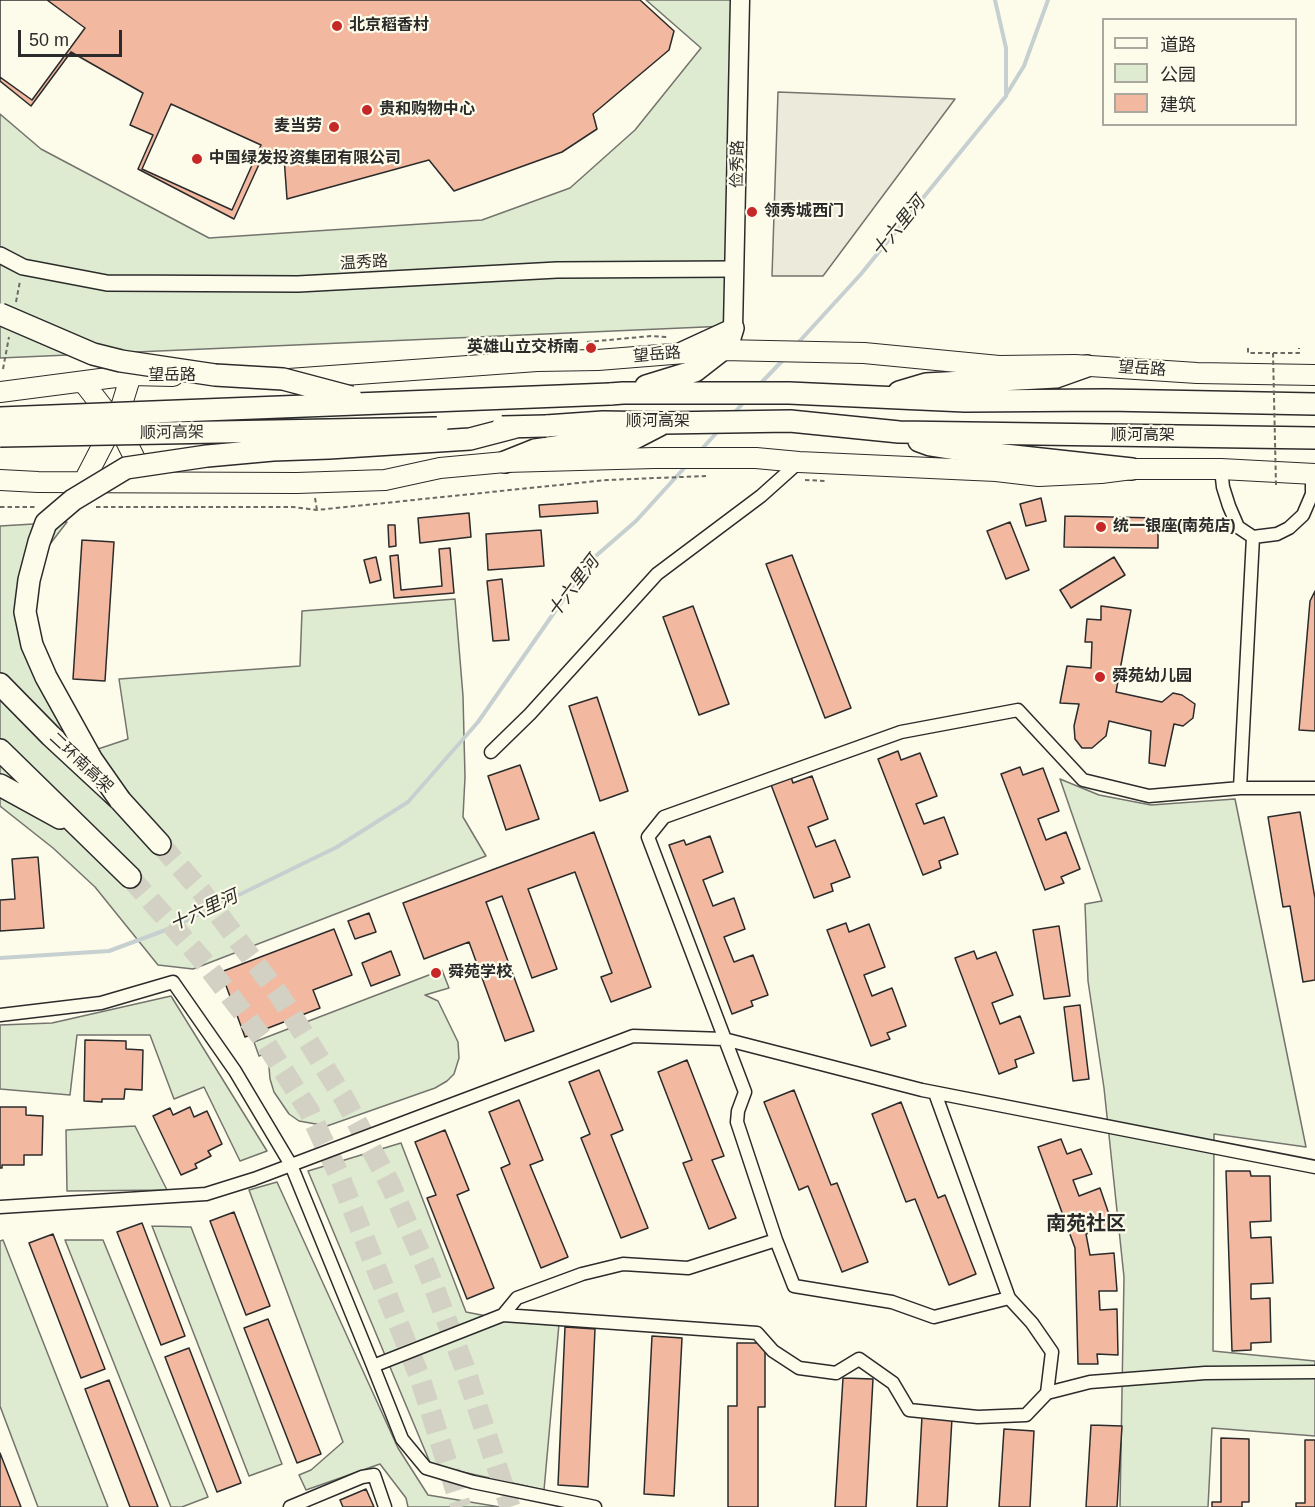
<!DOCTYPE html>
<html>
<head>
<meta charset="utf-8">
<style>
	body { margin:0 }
	#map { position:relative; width:1315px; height:1507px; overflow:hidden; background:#fdfbea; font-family:Arial,"Noto Sans SC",sans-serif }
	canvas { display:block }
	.legend { position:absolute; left:1102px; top:18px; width:195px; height:108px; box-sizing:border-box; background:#fdfbea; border:2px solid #a9a89e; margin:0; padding:8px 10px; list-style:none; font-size:18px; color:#2b2b2b }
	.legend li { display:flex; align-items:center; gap:12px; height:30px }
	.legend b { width:30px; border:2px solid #a9a89e }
	.scale { position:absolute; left:18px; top:30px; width:104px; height:27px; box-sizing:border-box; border:3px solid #2b2b2b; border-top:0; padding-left:8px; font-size:18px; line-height:21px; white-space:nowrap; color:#2b2b2b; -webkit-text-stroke:4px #fdfbea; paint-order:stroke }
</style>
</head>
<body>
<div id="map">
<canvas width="1315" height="1507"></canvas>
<ul class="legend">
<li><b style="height:8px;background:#fdfbea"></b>道路</li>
<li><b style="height:16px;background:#deebd1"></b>公园</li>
<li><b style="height:16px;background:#f2b8a0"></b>建筑</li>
</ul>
<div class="scale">50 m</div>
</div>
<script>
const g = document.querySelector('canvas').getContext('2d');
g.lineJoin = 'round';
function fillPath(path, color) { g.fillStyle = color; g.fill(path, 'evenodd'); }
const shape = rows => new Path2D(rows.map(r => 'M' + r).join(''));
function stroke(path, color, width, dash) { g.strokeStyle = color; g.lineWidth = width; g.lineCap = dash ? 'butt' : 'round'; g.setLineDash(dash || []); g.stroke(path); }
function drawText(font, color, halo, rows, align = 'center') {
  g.font = font + ' Arial,"Noto Sans SC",sans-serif'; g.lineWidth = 4.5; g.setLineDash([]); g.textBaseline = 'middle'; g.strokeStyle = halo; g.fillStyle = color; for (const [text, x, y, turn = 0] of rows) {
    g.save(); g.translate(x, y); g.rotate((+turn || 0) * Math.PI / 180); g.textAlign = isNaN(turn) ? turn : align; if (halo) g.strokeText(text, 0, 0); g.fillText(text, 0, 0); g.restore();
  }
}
const green = shape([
	[646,0,732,0,727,326,0,358,0,114,41,149,209,238,482,220,570,188,635,130,701,48,646,0],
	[67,522,40,557,34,611,48,689,95,750,128,739,119,679,300,666,302,611,455,599,463,696,465,777,463,817,486,856,193,969,158,965,95,887,53,848,0,806,0,526,67,522],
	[1060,779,1099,795,1151,805,1235,799,1306,1147,1214,1134,1213,1351,1315,1361,1315,1436,1212,1428,1208,1507,1120,1507,1124,1277,1104,1088,1088,981,1085,904,1102,901,1060,779],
	[442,970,449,988,425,995,438,1001,458,1042,459,1058,454,1074,447,1081,435,1088,327,1126,299,1121,289,1114,274,1092,270,1079,269,1067,273,1051,259,1056,254,1042,442,970],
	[171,996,267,1151,240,1161,204,1087,174,1099,150,1035,77,1035,70,1095,0,1089,0,1025,52,1023,171,996],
	[135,1126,167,1190,67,1191,66,1130,135,1126],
	[401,1143,466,1312,507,1320,559,1324,544,1490,431,1465,308,1171,401,1143],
	[277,1182,398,1448,428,1495,500,1507,408,1507,406,1498,380,1464,306,1490,299,1475,311,1470,343,1442,249,1190,277,1182],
	[152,1226,191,1227,282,1464,249,1476,152,1226],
	[3,1240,108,1507,38,1507,0,1406,0,1241,3,1240],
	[65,1240,103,1240,208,1497,182,1507,171,1507,65,1240]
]);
fillPath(green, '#deebd1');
stroke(green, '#74746e', 1.5);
const parking = shape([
	[778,92,955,99,823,276,772,276,778,92]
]);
fillPath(parking, '#eceadb');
stroke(parking, '#74746e', 1.5);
stroke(shape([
	[1006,95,1024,66,1048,0],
	[797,344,861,274,1006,96,1006,48,995,0],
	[760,384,784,359],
	[734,413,745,401],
	[700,451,719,430],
	[0,958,109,951,171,928,337,847,408,802,478,722,590,561,636,521,687,465]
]), '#c7d0d0', 4);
const building = shape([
	[0,0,640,0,674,31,669,50,593,114,597,129,562,152,454,191,429,160,287,199,284,157,261,160,234,219,138,169,153,135,130,125,143,93,71,52,31,106,0,81,0,0],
	[0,0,47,0,85,28,32,100,0,77,0,0],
	[171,104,261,145,232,210,142,169,171,104],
	[1041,498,1046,521,1026,526,1020,504,1041,498],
	[597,501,598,513,540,517,539,505,597,501],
	[469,513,471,537,420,543,418,518,469,513],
	[1065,516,1158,518,1158,548,1064,547,1065,516],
	[1010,522,1029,570,1006,579,987,531,1010,522],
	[388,525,395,525,396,546,389,547,388,525],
	[541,530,544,566,488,570,486,534,541,530],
	[82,540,114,542,105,681,73,679,82,540],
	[450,548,454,593,394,598,390,556,398,555,401,590,442,586,439,549,450,548],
	[792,555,851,708,825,718,766,564,792,555],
	[376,557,381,580,370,583,364,560,376,557],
	[1114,557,1125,575,1071,608,1060,590,1114,557],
	[502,579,509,640,493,641,487,581,502,579],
	[1315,591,1315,731,1299,730,1310,601,1315,591],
	[693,606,729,704,699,715,663,617,693,606],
	[1101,606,1131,610,1116,692,1162,702,1173,693,1182,695,1195,704,1193,718,1183,726,1174,724,1165,766,1149,763,1151,731,1109,721,1106,736,1092,748,1082,748,1075,739,1074,726,1079,704,1060,703,1067,666,1091,668,1092,642,1085,642,1087,619,1101,620,1101,606],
	[597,697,628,791,600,801,569,706,597,697],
	[898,751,901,760,920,753,937,796,916,804,924,824,944,817,958,854,939,861,941,868,923,875,878,759,898,751],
	[520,765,539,819,506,830,488,776,520,765],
	[1020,767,1023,775,1043,768,1059,811,1038,819,1046,840,1066,832,1080,869,1061,877,1064,883,1045,890,1001,774,1020,767],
	[790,774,793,783,812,776,828,819,808,827,816,847,835,840,850,877,831,884,833,891,814,898,770,782,790,774],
	[1300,812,1315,898,1315,980,1303,982,1290,906,1283,907,1268,817,1300,812],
	[594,832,651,987,611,1002,601,977,612,973,575,872,528,889,557,969,532,978,502,896,486,902,534,1031,505,1041,469,942,424,959,403,903,594,832],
	[710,836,723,872,703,880,713,906,734,898,745,929,724,937,734,962,753,955,768,995,751,1001,753,1006,732,1014,669,845,684,840,686,845,710,836],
	[38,857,44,928,0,931,0,900,15,899,12,859,38,857],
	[369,913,376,932,355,939,348,921,369,913],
	[846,923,849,932,869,924,885,967,864,975,872,996,892,988,906,1026,887,1033,890,1039,871,1046,827,930,846,923],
	[1059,926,1070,996,1044,999,1033,930,1059,926],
	[334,929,352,975,313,990,320,1008,245,1037,221,972,334,929],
	[391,951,400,975,371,986,362,963,391,951],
	[974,951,977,959,996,952,1013,995,992,1003,1000,1024,1020,1016,1034,1053,1015,1060,1017,1067,999,1074,955,958,974,951],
	[1080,1005,1089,1079,1073,1081,1064,1007,1080,1005],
	[85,1040,126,1041,126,1049,143,1050,142,1090,125,1089,124,1099,102,1099,102,1102,84,1101,85,1040],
	[687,1060,724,1156,712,1160,736,1218,709,1229,683,1163,692,1160,658,1072,687,1060],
	[599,1070,623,1130,611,1135,648,1228,621,1238,581,1138,590,1134,569,1082,599,1070],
	[794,1090,831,1185,837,1183,868,1262,842,1272,808,1186,799,1190,764,1102,794,1090],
	[519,1100,543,1160,530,1165,568,1257,541,1268,501,1168,510,1164,489,1112,519,1100],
	[901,1102,938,1198,945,1195,976,1274,949,1285,915,1199,906,1202,872,1114,901,1102],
	[0,1107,26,1107,26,1115,43,1116,42,1155,24,1155,24,1165,2,1165,2,1168,0,1168,0,1107],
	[190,1107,194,1117,207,1111,222,1144,208,1151,211,1156,195,1164,197,1168,181,1175,153,1116,170,1108,173,1115,190,1107],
	[445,1130,469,1190,457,1195,494,1288,467,1299,427,1198,436,1195,415,1142,445,1130],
	[1061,1139,1067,1154,1081,1149,1092,1174,1073,1180,1079,1196,1100,1188,1113,1226,1086,1234,1090,1255,1114,1253,1117,1291,1099,1291,1100,1310,1117,1309,1118,1355,1097,1354,1098,1364,1078,1364,1075,1248,1038,1147,1061,1139],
	[1226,1171,1250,1171,1251,1176,1270,1176,1271,1221,1250,1222,1251,1238,1271,1237,1273,1283,1251,1284,1251,1299,1270,1298,1271,1342,1251,1343,1251,1350,1232,1351,1226,1171],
	[234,1212,270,1306,246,1315,210,1221,234,1212],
	[142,1223,185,1336,161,1345,117,1232,142,1223],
	[53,1234,105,1369,81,1378,29,1243,53,1234],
	[268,1319,321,1454,297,1463,244,1328,268,1319],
	[565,1327,595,1329,588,1487,558,1485,565,1327],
	[652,1336,682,1338,674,1496,644,1494,652,1336],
	[737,1343,765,1343,765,1407,758,1407,758,1507,728,1507,728,1406,737,1406,737,1343],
	[189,1348,241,1483,217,1492,165,1357,189,1348],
	[843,1378,873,1379,866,1507,835,1507,843,1378],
	[109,1380,158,1507,130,1507,85,1389,109,1380],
	[922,1416,952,1418,947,1507,917,1507,922,1416],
	[1091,1425,1122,1426,1117,1507,1086,1507,1091,1425],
	[1004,1429,1034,1431,1030,1507,999,1507,1004,1429],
	[1221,1438,1249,1439,1249,1502,1242,1502,1242,1507,1212,1507,1212,1502,1221,1502,1221,1438],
	[1305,1440,1315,1440,1315,1507,1296,1507,1296,1503,1305,1503,1305,1440],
	[0,1453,21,1507,0,1507,0,1453],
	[366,1489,374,1507,343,1507,340,1500,366,1489]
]);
fillPath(building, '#f2b8a0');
stroke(building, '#2b2b2b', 1.5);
stroke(shape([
	[160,844,201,891,280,996,345,1100,390,1184,427,1269,464,1366,510,1507],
	[130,877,205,963,263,1039,309,1111,339,1175,420,1378,461,1507]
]), '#d3d1c4', 21, [21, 10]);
const minor = shape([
	[1221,469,1223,487,1229,506,1238,527,1253,537,1277,534,1289,528,1303,515,1312,494,1312,474],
	[1253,537,1240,788,1315,788],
	[491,752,530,714,657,574,761,496,799,462],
	[0,1015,101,1003,173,982,235,1071,291,1165,373,1366,503,1315,757,1333,773,1351,799,1368,836,1373,859,1359,893,1383,909,1410,978,1417,1026,1415,1047,1393,1090,1382,1205,1373,1315,1372],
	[935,1093,1009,1298],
	[0,1207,206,1194,254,1179,633,1036,724,1039,922,1090,1315,1167],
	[776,1240,737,1122,738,1111,745,1092,648,837,664,817,901,732,1018,710,1083,780,1149,796,1240,788],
	[503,1315,517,1298,582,1274,623,1264,688,1268,776,1240,794,1286,892,1302,934,1317,1009,1298,1032,1323,1052,1352,1047,1393],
	[373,1366,402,1439,426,1468,473,1482,595,1507],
	[290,1507,362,1477,374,1475,385,1507]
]);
const tertiary = shape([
	[0,255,23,267,107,283,298,284,557,270,734,269]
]);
const secondary = shape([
	[733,328,740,0],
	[683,351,733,328]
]);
const primary = shape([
	[131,375,118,417,118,425,145,479],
	[289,379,537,361,598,360,722,350,864,353,999,366,1075,365,1197,373,1315,375],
	[0,392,131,375,173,376],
	[0,480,38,482,297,483,385,480,440,468,505,462,654,458,756,458,799,462,996,471,1039,476,1101,473,1132,469,1221,469,1315,474],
	[83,483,112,427,112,419,83,382]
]);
const trunk = shape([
	[646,386,695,371,722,350,729,341,733,328],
	[899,392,926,384,1056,377,1087,366],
	[610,394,623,393,789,393,965,401,1107,400,1315,404],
	[546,426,603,422,664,423,790,421,899,432,1315,438],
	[919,441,930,445,968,451,1132,469],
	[505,462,535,450,595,441,631,440,660,425],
	[0,684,51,736,120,800,160,844],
	[0,750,130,877],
	[0,785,60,818]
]);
stroke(minor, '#2b2b2b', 15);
stroke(tertiary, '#2b2b2b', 18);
stroke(secondary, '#2b2b2b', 21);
stroke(primary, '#2b2b2b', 22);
stroke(trunk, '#2b2b2b', 24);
stroke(shape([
	[16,302,20,281],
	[587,342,651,336,668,337],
	[1248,348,1248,353,1299,353,1299,348],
	[3,369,9,337],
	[805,480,826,481],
	[315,498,317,510],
	[0,507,36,507],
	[96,507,293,507,317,510,607,480,706,476]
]), '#6a6964', 2, [4.5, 3]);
stroke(minor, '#fdfbea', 12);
stroke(tertiary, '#fdfbea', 15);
stroke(secondary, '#fdfbea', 18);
stroke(primary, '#fdfbea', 20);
stroke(trunk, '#fdfbea', 21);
const trunkBridge = shape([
	[0,314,93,354,121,361,215,375,283,379,351,397],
	[0,418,610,394],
	[502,427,546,426],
	[0,436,437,428],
	[120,800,92,760,46,677,32,645,25,612,29,580,39,542,46,523,73,500,126,468,207,456,273,450,329,448,470,439,516,427]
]);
stroke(trunkBridge, '#2b2b2b', 24, []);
stroke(shape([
	[1273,353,1276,485]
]), '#6a6964', 2, [4.5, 3]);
stroke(trunkBridge, '#fdfbea', 21);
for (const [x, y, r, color] of [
	[337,26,6,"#c62828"],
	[367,110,6,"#c62828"],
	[334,127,6,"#c62828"],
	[197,159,6,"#c62828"],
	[752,212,6,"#c62828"],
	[591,348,6,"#c62828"],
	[1101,527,6,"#c62828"],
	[1100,677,6,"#c62828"],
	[436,973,6,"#c62828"]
]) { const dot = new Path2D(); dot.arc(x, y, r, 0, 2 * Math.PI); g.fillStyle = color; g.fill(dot); stroke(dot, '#fdfbea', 2); }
drawText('bold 16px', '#2b2b2b', '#fdfbea', [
	["北京稻香村",349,26],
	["贵和购物中心",379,110],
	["麦当劳",322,127,"right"],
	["中国绿发投资集团有限公司",209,159],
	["领秀城西门",764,212],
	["英雄山立交桥南",579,348,"right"],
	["统一银座(南苑店)",1113,527],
	["舜苑幼儿园",1112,677],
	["舜苑学校",448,973]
], 'left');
drawText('16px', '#2b2b2b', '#fdfbea', [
	["俭秀路",738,164,-89],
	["温秀路",364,263,-3],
	["望岳路",657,355,-5],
	["望岳路",1142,369,4],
	["望岳路",172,376],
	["顺河高架",658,422],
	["顺河高架",172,433,-1],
	["顺河高架",1143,436],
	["二环南高架",81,763,43]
]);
drawText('italic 18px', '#2b2b2b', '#fdfbea', [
	["十六里河",899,227,-51],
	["十六里河",574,587,-53],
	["十六里河",204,911,-25]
]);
drawText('bold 20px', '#2b2b2b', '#fdfbea', [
	["南苑社区",1086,1224]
]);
</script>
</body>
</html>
